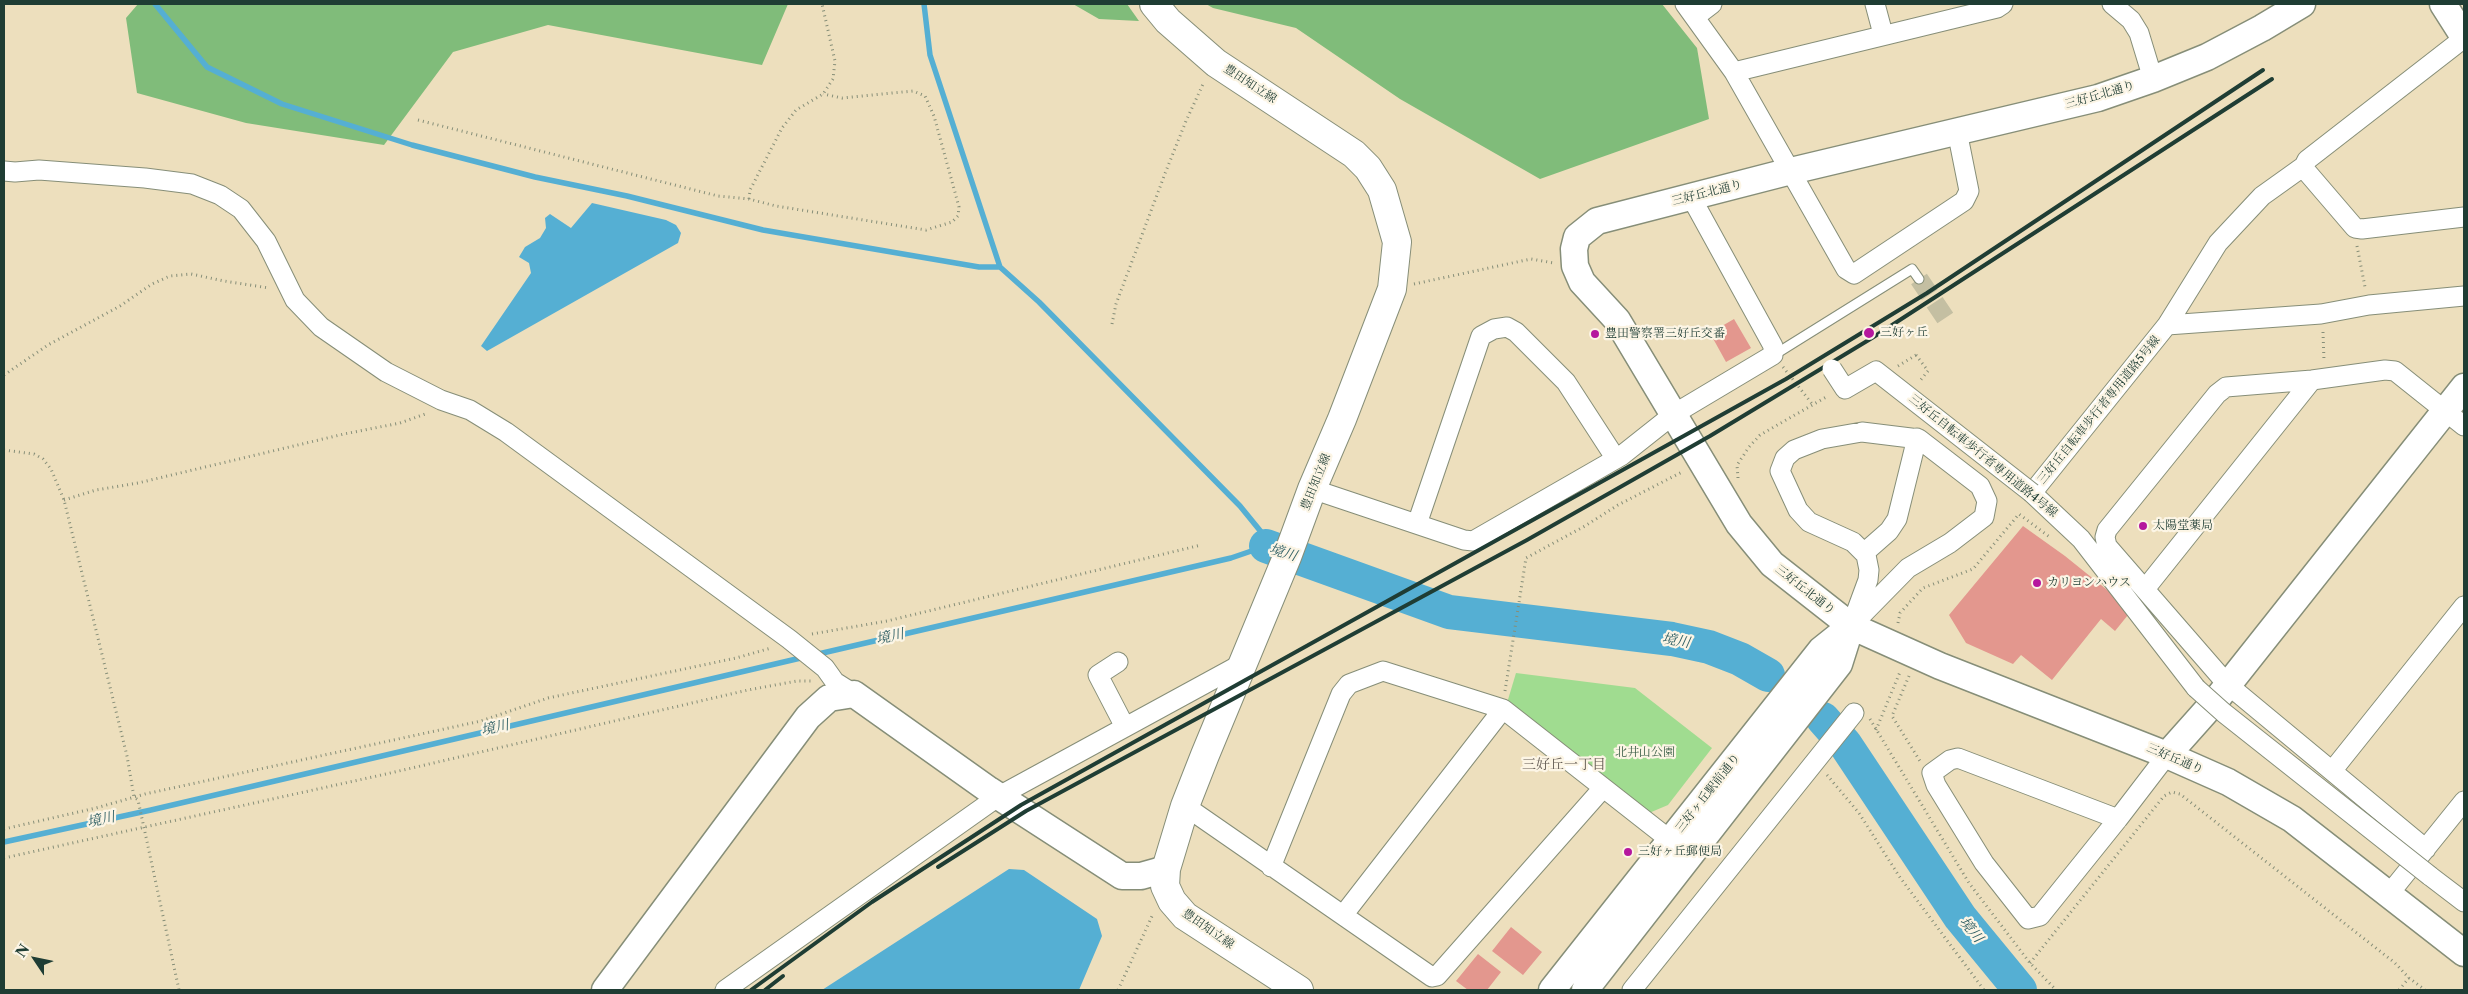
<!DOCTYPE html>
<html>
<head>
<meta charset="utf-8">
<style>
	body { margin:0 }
	#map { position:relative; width:2468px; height:994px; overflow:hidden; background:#eddfbd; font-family:"Libre Caslon Text",serif }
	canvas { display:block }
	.frame { position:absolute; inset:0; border:5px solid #1f3d34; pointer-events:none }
	.north { position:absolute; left:10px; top:934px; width:50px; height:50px; -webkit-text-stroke:4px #fcf5e5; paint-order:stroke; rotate:304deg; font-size:14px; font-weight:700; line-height:20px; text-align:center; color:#1f3d34 }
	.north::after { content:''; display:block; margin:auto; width:18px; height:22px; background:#1f3d34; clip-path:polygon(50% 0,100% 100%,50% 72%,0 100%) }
</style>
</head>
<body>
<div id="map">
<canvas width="2468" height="994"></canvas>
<div class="frame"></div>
<div class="north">N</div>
</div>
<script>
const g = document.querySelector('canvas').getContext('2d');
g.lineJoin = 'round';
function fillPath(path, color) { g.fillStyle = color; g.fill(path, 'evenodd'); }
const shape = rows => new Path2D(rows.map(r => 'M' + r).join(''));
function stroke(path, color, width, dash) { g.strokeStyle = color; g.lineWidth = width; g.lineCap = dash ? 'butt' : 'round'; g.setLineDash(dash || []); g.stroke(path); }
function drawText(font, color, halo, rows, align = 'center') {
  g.font = font + ' "Libre Caslon Text","Noto Serif JP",serif'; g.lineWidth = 4.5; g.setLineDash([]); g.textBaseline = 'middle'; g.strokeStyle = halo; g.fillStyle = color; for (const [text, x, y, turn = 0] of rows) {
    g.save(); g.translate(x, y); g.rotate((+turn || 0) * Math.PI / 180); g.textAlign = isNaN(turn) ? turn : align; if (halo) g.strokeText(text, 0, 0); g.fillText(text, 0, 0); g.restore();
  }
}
fillPath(shape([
	[1516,673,1635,688,1712,748,1668,805,1649,813,1507,703]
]), '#a0dc90');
fillPath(shape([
	[138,4,788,4,762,65,548,25,453,52,384,145,246,123,137,93,126,18],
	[1073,4,1127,4,1139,21,1099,19],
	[1206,4,1662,4,1697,48,1709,119,1540,179,1400,99,1296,28,1213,8]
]), '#80bc7a');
fillPath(shape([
	[592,203,666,220,676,225,681,233,678,243,487,351,481,346,531,273,529,263,519,257,525,247,540,238,546,228,545,218,550,214,571,228],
	[1009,869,1024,870,1097,919,1102,936,1079,990,822,990]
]), '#55afd3');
stroke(shape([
	[155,4,207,67,282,104,412,145,535,177,627,196,763,230,979,267,1000,267],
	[814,655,1231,558,1266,546,1262,533,1240,506,1039,302,1000,267,930,55,924,4],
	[4,842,151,810,805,657]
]), '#55afd3', 5.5);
stroke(shape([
	[1266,546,1449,612,1672,639,1709,647,1740,659,1768,675],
	[1823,719,1845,744,1960,917,2020,990]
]), '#55afd3', 34);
fillPath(shape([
	[1734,319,1751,348,1726,362,1710,333],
	[2023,526,2065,556,2132,610,2115,631,2101,619,2052,680,2021,655,2013,664,1966,643,1949,615],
	[1511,927,1542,952,1523,975,1492,951],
	[1478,954,1501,972,1487,990,1468,990,1456,981]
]), '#e3978e');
stroke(shape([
	[1919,279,1946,319]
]), '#c4bfa2', 19, [19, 9]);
const lane = shape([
	[1774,355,1912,269,1919,279]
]);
const street = shape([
	[1685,4,1734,72,1846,269,1854,274,1964,201,1969,191,1957,131],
	[1875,4,1883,34],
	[2112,4,2131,20,2139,33,2153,79],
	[1695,17,1712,4],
	[2464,38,2307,160,2304,166,2307,172,2355,228,2362,229,2464,217],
	[1734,72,1997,8,2003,4],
	[4,171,15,172,39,170,145,178,192,184,220,195,241,209,266,241,295,300,321,327,386,372,441,400,470,410,506,432,789,639,825,668,835,682,854,694],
	[2167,325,2218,243,2262,196,2304,166],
	[1862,432,1919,439,1980,486,1987,501,1984,517,1950,543,1908,568,1851,626,1868,580,1869,570,1866,555,1853,542,1809,522,1798,510,1780,471,1785,458,1794,450,1822,439,1862,432],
	[1312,489,1464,540,1473,541,1621,456,1674,414,1773,355,1773,346,1691,197],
	[1417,524,1481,336,1494,329,1507,327,1516,332,1566,382,1616,459],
	[1864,553,1889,531,1897,519,1917,438],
	[2145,589,2312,380],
	[1118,662,1098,675,1125,727],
	[2196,688,2081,539,2032,493,2167,325,2321,314,2369,305,2464,296],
	[2332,771,2464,606],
	[1185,806,1432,977,1437,976,1603,788],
	[2118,819,1958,758,1950,760,1932,773,1936,785,1984,863,2028,919,2040,916,2118,819,2167,755],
	[2426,849,2227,684,2107,546,2105,537,2107,530,2217,394,2226,387,2312,380,2385,370,2395,371,2464,426],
	[1271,867,1341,694,1349,684,1383,671,1503,709,1679,847],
	[2430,876,2464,902],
	[2389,894,2464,801],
	[1344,914,1503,709],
	[725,990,999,796,1243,663],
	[1632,990,1854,713]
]);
const secondary = shape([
	[2302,4,2262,28,2207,57,2153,79,2098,98,1791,171,1597,221,1577,237,1574,249,1575,266,1582,282,1617,320,1739,524,1772,564,1851,626,1940,666,2167,755,2228,782,2292,819,2464,953],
	[2443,4,2464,37],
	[2167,755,2216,700,2464,387],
	[605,990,808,717,829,698,854,694,989,790,1122,876,1141,876,1166,869],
	[1552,990,1821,650,1851,626],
	[1585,990,1839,664,1851,626]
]);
const primary = shape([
	[1154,4,1168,21,1216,63,1354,154,1368,168,1382,190,1397,242,1392,289,1342,419,1312,489,1287,557,1205,755,1185,806,1166,869,1165,886,1172,901,1185,916,1299,990]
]);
stroke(lane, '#868e78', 11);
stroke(street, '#868e78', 21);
stroke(secondary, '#868e78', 29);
stroke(primary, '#868e78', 30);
stroke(shape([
	[418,120,718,196,749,199,776,206,926,230,952,222,958,216,959,207,934,116,925,96,913,91,842,98,823,94],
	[749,199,750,190,782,128,796,110,823,94,833,79,835,61,822,4],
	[2357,246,2365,287],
	[1414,284,1531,259,1554,263],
	[1112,324,1116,304,1166,171,1186,121,1204,82],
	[2323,332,2324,361],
	[1916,355,1928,371,1919,382],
	[1783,367,1813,405],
	[4,375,48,345,120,306,152,284,170,276,191,274,224,281,269,288],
	[4,450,34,454,43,459,51,469,64,500,127,756,134,797,138,800,179,990],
	[1738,478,1737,465,1749,447,1760,435,1828,396],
	[64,500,96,490,138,483,344,434,400,423,428,413],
	[1898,623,1900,613,1923,588,1973,569,2019,514,2051,538],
	[812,634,887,621,1201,545],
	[1909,676,1892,716,1920,761],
	[1505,691,1526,558,1585,526,1618,505,1682,472],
	[1870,719,1969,883,2030,963,2056,990],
	[1876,730,1900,672],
	[1827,775,1859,813,1899,876,1984,990],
	[4,829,96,808,145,794,481,721,548,698,736,658,771,648],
	[4,858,386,774,748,690,797,681,811,681],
	[2030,963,2164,796,2172,792,2180,794,2395,963,2409,978,2425,990],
	[1118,990,1153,914],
	[2399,990,2409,978]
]), '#868e78', 3, [1, 4]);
stroke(lane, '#fff', 9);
stroke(street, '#fff', 19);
stroke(secondary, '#fff', 26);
stroke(primary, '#fff', 28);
stroke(shape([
	[938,867,1026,811,1527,540,1710,436,1872,338,2272,79],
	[751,990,872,902,1021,805,1786,379,1927,293,2263,70],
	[765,990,783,976]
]), '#1f3d34', 4);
const streetBridge = shape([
	[1832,369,1845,389,1876,371,2032,493],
	[2196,688,2224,713,2430,876]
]);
stroke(streetBridge, '#868e78', 21, []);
stroke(shape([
	[1898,366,1916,355]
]), '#868e78', 3, [1, 4]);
stroke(streetBridge, '#fff', 19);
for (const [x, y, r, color] of [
	[1869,333,6,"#b5179e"],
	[1595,334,5,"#b5179e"],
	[2143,526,5,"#b5179e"],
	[2037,583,5,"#b5179e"],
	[1628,852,5,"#b5179e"]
]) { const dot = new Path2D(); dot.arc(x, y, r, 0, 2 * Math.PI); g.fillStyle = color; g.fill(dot); stroke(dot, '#fcf5e5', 2); }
drawText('12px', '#1f3d34', '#fcf5e5', [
	["豊田知立線",1250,84,33],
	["三好丘北通り",2100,95,-16],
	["三好丘北通り",1707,193,-14],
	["三好丘自転車歩行者専用道路5号線",2099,410,-51],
	["三好丘自転車歩行者専用道路4号線",1983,456,39],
	["豊田知立線",1316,482,-68],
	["三好丘北通り",1805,590,38],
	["三好丘通り",2175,759,23],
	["三好ヶ丘駅前通り",1708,793,-52],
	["豊田知立線",1208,929,35]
]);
drawText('12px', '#1f3d34', '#fcf5e5', [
	["三好ヶ丘",1880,333],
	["豊田警察署三好丘交番",1605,334],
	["太陽堂薬局",2153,526],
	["カリヨンハウス",2047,583],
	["三好ヶ丘郵便局",1638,852]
], 'left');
drawText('12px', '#395d46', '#fcf5e5', [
	["北井山公園",1645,753]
]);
drawText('italic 14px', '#2f5f64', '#fcf5e5', [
	["境川",1283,553,17],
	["境川",890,637,-13],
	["境川",1676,641,10],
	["境川",495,728,-13],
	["境川",101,820,-13],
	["境川",1971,930,51]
]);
drawText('14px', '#645c54', '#fcf5e5', [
	["三好丘一丁目",1564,765]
]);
</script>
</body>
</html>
